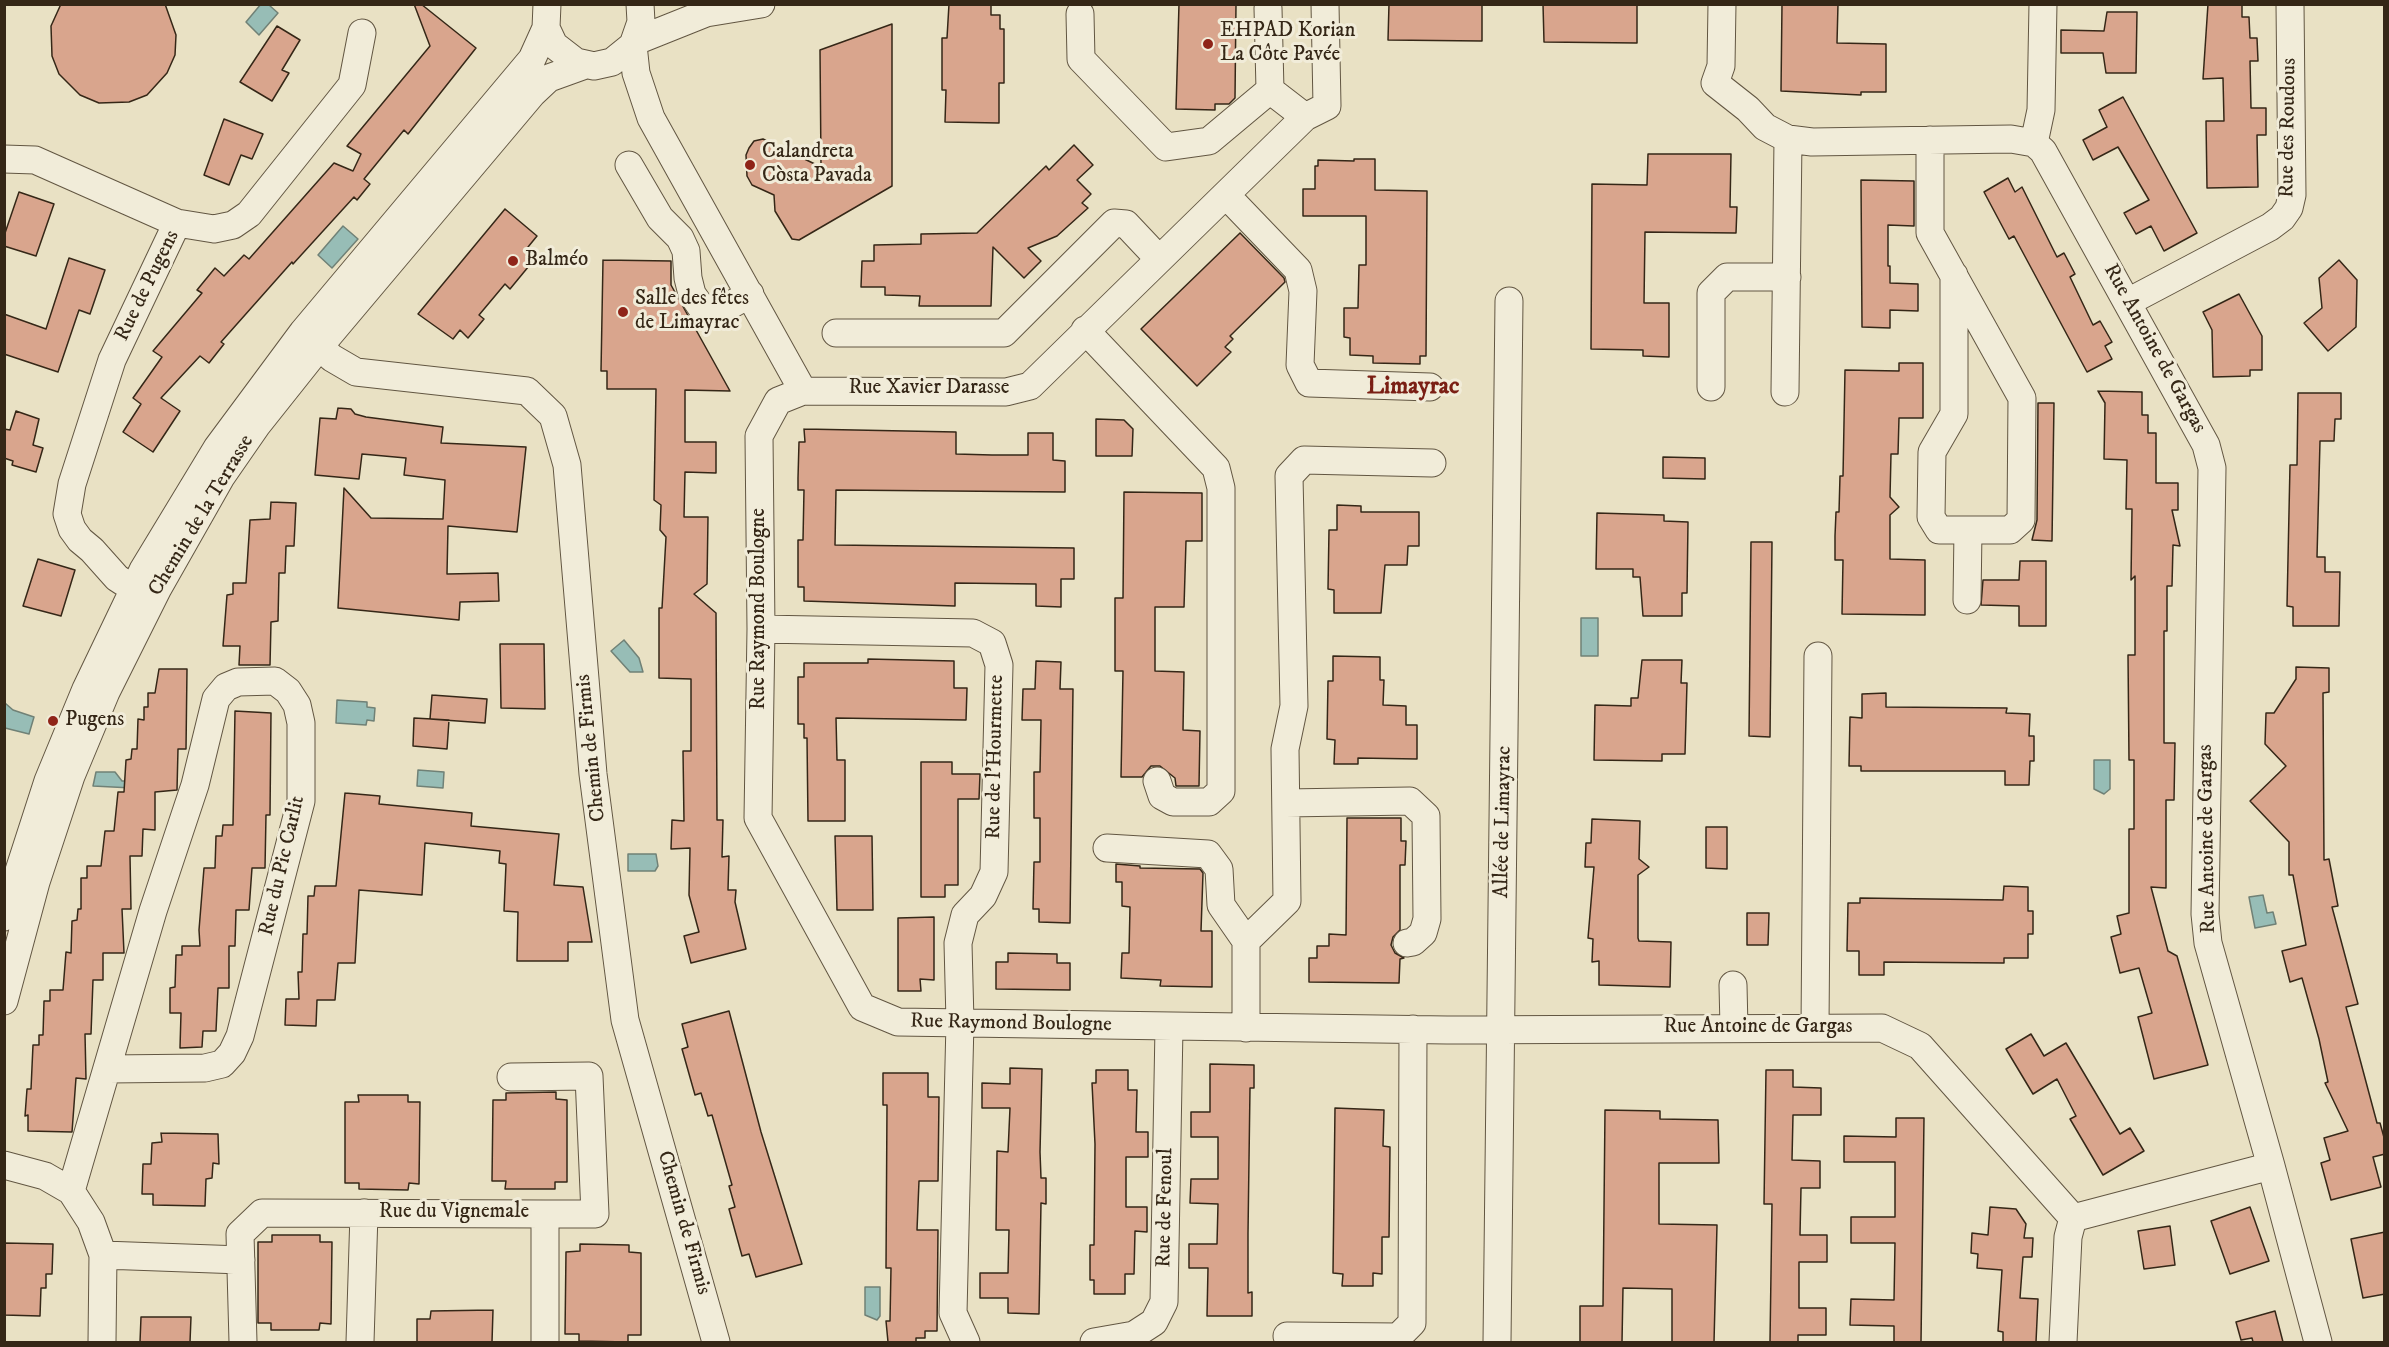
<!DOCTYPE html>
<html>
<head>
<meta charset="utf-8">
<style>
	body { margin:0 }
	#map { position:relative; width:2389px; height:1347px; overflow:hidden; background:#e9e1c4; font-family:"IM FELL DW Pica",serif }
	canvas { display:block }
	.frame { position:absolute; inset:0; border:6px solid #352717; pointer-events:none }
</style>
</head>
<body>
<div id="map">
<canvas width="2389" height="1347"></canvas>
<div class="frame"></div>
</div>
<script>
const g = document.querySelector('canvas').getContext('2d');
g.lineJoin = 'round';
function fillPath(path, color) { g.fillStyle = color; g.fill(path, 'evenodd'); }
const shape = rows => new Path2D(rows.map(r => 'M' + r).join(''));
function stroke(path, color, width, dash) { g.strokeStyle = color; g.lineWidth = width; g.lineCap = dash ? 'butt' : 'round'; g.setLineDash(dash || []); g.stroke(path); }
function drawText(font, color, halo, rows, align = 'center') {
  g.font = font + ' "IM FELL DW Pica",serif'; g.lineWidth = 6; g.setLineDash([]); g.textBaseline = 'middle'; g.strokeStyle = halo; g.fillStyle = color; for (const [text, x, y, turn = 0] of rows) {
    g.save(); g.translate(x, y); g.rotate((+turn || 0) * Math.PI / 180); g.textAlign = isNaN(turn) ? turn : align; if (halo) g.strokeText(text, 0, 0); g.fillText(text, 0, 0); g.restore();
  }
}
const water = shape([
	[261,4,269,5,278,13,259,35,246,22,261,4],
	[343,226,358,239,332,268,318,255,343,226],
	[1581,618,1598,618,1598,656,1581,656,1581,618],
	[624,640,639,658,643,672,630,672,611,651,624,640],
	[337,700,367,702,367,707,375,708,374,721,367,720,366,725,336,723,337,700],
	[5,703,13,710,34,717,29,734,5,728,5,703],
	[2094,760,2110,760,2110,789,2104,794,2094,789,2094,760],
	[418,770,444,772,443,788,417,786,418,770],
	[96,772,115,772,122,781,132,781,132,788,93,786,96,772],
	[628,854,656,854,658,866,655,871,628,871,628,854],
	[2263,895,2267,913,2273,912,2276,924,2255,928,2249,897,2263,895],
	[865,1287,880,1287,880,1316,877,1320,865,1315,865,1287]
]);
fillPath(water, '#97bdb6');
stroke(water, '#708176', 1.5);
const building = shape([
	[61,4,165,4,176,35,175,55,167,73,147,95,129,102,99,103,80,95,59,74,52,56,51,26,61,4],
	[414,4,421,4,476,48,408,134,404,130,364,179,370,184,357,200,354,197,293,264,292,262,221,342,224,344,209,363,200,356,161,398,180,411,153,452,123,432,141,404,133,398,162,357,153,351,202,293,197,290,215,268,224,276,244,255,249,259,334,163,353,171,361,154,347,146,430,46,414,4],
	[949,4,991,4,991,15,1000,15,1000,29,1004,29,1004,83,999,83,999,123,945,122,946,90,942,90,942,38,947,38,949,4],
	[1179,4,1236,4,1235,98,1229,104,1215,104,1215,110,1176,109,1179,4],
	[1389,4,1482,4,1482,41,1388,40,1389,4],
	[1543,4,1637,4,1637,43,1544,42,1543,4],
	[1782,4,1838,4,1837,43,1886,44,1886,92,1861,92,1861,95,1781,91,1782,4],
	[2208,4,2242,4,2242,17,2249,17,2250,38,2257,38,2258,61,2250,61,2251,108,2266,108,2266,135,2257,135,2258,187,2207,188,2206,121,2224,121,2223,78,2203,79,2208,4],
	[2107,12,2137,12,2136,73,2106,73,2103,53,2061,53,2061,30,2104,31,2107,12],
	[892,24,892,186,799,240,792,239,775,211,774,195,752,185,747,176,746,155,749,148,754,141,763,139,821,167,820,50,892,24],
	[277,26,300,40,282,70,289,73,272,101,240,82,277,26],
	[2123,97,2197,233,2164,251,2151,226,2136,234,2124,213,2149,200,2118,147,2093,160,2083,140,2107,127,2099,110,2123,97],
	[224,119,263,134,252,159,241,155,229,185,204,175,224,119],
	[1074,145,1093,165,1077,180,1091,194,1082,203,1088,208,1057,236,1028,248,1041,261,1024,278,993,247,991,306,919,306,920,296,885,295,885,287,861,287,862,261,874,261,874,245,921,244,921,234,977,233,1046,166,1049,170,1074,145],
	[1648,154,1731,154,1730,207,1737,207,1736,233,1645,232,1644,303,1669,303,1669,357,1643,356,1643,350,1591,349,1592,184,1647,185,1648,154],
	[1354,159,1375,159,1375,190,1427,191,1426,356,1420,356,1420,364,1373,363,1373,356,1350,355,1350,338,1344,337,1344,308,1358,308,1359,265,1366,265,1366,216,1303,216,1303,189,1315,189,1315,166,1318,166,1318,160,1354,161,1354,159],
	[2008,178,2015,192,2022,187,2057,257,2064,253,2075,274,2070,277,2093,325,2100,321,2112,342,2105,346,2112,359,2087,372,2014,236,2009,239,1984,192,2008,178],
	[1861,180,1914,181,1914,226,1888,225,1888,266,1890,266,1890,283,1918,284,1918,311,1890,310,1890,328,1862,327,1861,180],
	[19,192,54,204,36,256,4,246,4,236,19,192],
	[505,209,537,236,528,247,538,255,510,289,505,284,479,315,484,319,468,338,460,330,453,339,418,314,505,209],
	[1240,233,1284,278,1285,282,1230,336,1233,339,1225,347,1231,352,1197,386,1141,329,1240,233],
	[69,258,105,270,90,314,79,310,58,372,4,354,4,314,46,329,69,258],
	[603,260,671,261,671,285,730,391,685,390,685,442,716,442,716,473,685,472,684,517,708,517,707,584,694,594,716,613,717,820,723,820,722,857,729,856,728,890,736,890,735,902,746,949,691,963,684,936,699,932,689,895,690,848,671,849,672,820,684,821,683,751,691,751,691,679,659,678,659,608,662,608,666,537,660,530,661,505,654,500,656,389,607,389,607,371,601,371,603,260],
	[2339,260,2357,280,2356,327,2328,351,2304,323,2322,308,2319,278,2339,260],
	[2239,294,2262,336,2262,370,2250,370,2250,376,2213,377,2212,330,2203,312,2239,294],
	[1899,363,1923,363,1923,418,1899,418,1898,454,1891,454,1890,497,1899,507,1890,515,1890,559,1925,560,1925,615,1842,614,1843,560,1835,560,1835,536,1836,512,1839,512,1840,476,1843,476,1845,370,1899,371,1899,363],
	[2098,391,2142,392,2142,415,2148,415,2148,433,2156,433,2156,483,2178,483,2178,510,2172,510,2180,546,2173,545,2172,586,2167,586,2167,631,2164,631,2164,743,2175,743,2174,800,2166,800,2166,888,2151,887,2168,951,2177,956,2208,1065,2154,1079,2138,1017,2152,1013,2139,968,2120,973,2111,937,2121,934,2117,916,2129,913,2129,829,2134,829,2134,760,2129,760,2128,655,2135,655,2135,576,2131,580,2132,509,2126,509,2127,460,2104,459,2105,403,2098,391],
	[2298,393,2341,393,2341,419,2335,419,2334,441,2320,441,2317,557,2325,557,2325,572,2340,572,2339,626,2293,626,2293,607,2287,606,2290,465,2297,465,2298,393],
	[2038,403,2054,403,2052,541,2032,540,2037,520,2038,403],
	[338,408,351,409,355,414,366,417,443,427,441,443,526,447,517,532,448,526,447,574,498,573,499,601,460,602,459,620,338,608,344,488,371,518,443,519,445,480,404,475,406,458,362,454,359,479,315,475,320,418,336,419,338,408],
	[16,411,39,419,33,445,43,448,36,472,12,465,13,461,4,458,4,429,10,430,16,411],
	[1096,419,1124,420,1133,429,1132,456,1096,456,1096,419],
	[804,429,956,432,956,454,992,455,1028,455,1028,433,1053,433,1053,460,1065,461,1065,492,836,490,835,545,1074,548,1074,579,1061,579,1061,607,1036,606,1036,584,955,583,955,606,804,601,804,587,798,587,798,540,803,540,804,490,798,490,798,478,799,442,805,442,804,429],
	[1663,457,1705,458,1705,479,1663,478,1663,457],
	[1124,492,1202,493,1202,541,1186,541,1184,607,1155,607,1155,671,1184,672,1183,730,1200,731,1199,786,1176,786,1175,778,1160,766,1151,766,1142,777,1121,777,1123,671,1115,671,1115,598,1123,598,1124,492],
	[271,502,296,503,294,546,286,546,285,573,279,573,278,621,271,622,270,665,239,665,240,646,223,646,227,595,233,594,233,583,246,583,250,520,270,519,271,502],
	[1337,505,1361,506,1361,512,1419,512,1419,546,1408,546,1407,565,1385,565,1381,613,1334,613,1334,590,1328,589,1329,530,1337,530,1337,505],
	[1597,513,1664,515,1664,521,1688,522,1687,593,1682,593,1682,616,1643,616,1640,577,1633,577,1633,569,1596,569,1597,513],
	[1751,542,1772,542,1770,737,1749,736,1751,542],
	[38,559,75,570,61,616,23,606,38,559],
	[2020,561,2046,561,2046,626,2019,626,2019,606,1981,605,1983,580,2019,580,2020,561],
	[500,644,544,644,545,709,501,708,500,644],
	[1333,656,1380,657,1380,680,1384,680,1383,705,1406,706,1406,725,1417,725,1417,759,1358,758,1358,764,1334,764,1335,740,1327,739,1328,681,1333,681,1333,656],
	[868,659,954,661,954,688,967,688,966,720,836,718,837,760,845,760,845,821,808,821,807,738,804,738,804,724,798,724,798,677,804,677,804,663,868,663,868,659],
	[1642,660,1682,660,1681,683,1687,683,1685,754,1662,754,1662,761,1594,760,1595,705,1631,706,1631,698,1638,698,1642,660],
	[1036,661,1061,662,1060,689,1073,689,1070,923,1039,922,1039,909,1033,909,1034,862,1040,862,1040,818,1034,818,1034,772,1040,772,1041,720,1022,720,1023,689,1035,689,1036,661],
	[2296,667,2329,668,2329,692,2323,693,2324,860,2329,859,2338,906,2332,907,2358,1004,2346,1007,2377,1123,2380,1123,2385,1141,2385,1154,2373,1157,2381,1187,2331,1200,2321,1163,2330,1160,2324,1138,2348,1131,2325,1083,2328,1082,2319,1039,2302,978,2290,982,2282,951,2306,945,2293,875,2289,875,2289,842,2250,801,2286,766,2265,744,2266,713,2274,713,2296,679,2296,667],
	[159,669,187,669,186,749,178,749,177,790,155,792,155,830,143,829,142,856,130,856,131,909,122,909,124,953,103,953,103,980,93,980,91,1034,85,1034,86,1079,76,1078,72,1132,28,1131,28,1115,25,1116,27,1089,31,1089,33,1045,39,1045,39,1035,43,1035,44,1001,50,1001,50,990,63,990,66,952,71,953,72,921,77,920,78,909,81,909,81,878,87,878,87,866,101,866,105,831,114,831,118,792,124,792,126,760,131,759,132,749,137,749,138,719,144,720,144,707,148,707,148,693,155,693,159,669],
	[1886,693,1886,707,2007,708,2006,713,2030,714,2029,736,2034,736,2034,761,2030,761,2029,785,2005,785,2005,771,1861,771,1861,766,1849,766,1850,717,1862,718,1862,694,1886,693],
	[432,695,487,699,485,723,430,719,432,695],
	[235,711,271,713,270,815,266,815,265,868,252,868,249,910,236,910,235,946,229,946,229,988,218,988,216,1031,203,1031,202,1047,180,1048,181,1013,170,1013,170,988,175,987,176,955,182,955,182,946,200,946,199,930,204,868,215,868,216,836,222,836,223,825,233,825,235,711],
	[414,718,449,720,447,749,413,746,414,718],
	[921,762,952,762,952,774,980,774,979,799,958,799,958,885,945,885,945,897,921,897,921,762],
	[345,793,380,796,379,804,472,813,471,826,559,834,554,885,583,887,592,942,568,942,568,961,517,961,518,912,504,911,506,864,499,863,500,851,425,843,422,895,359,890,355,963,338,963,335,1000,317,1000,316,1026,285,1025,286,999,299,999,298,972,302,972,303,934,307,934,308,896,314,896,315,886,336,886,345,793],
	[1347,818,1401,818,1401,841,1406,841,1405,865,1400,865,1400,930,1393,937,1391,945,1395,953,1404,958,1400,959,1399,983,1309,982,1309,958,1317,958,1317,946,1329,946,1329,934,1346,935,1347,818],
	[1592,819,1640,821,1639,859,1649,867,1638,875,1638,938,1639,941,1671,942,1670,987,1599,985,1599,961,1592,962,1593,939,1588,938,1594,867,1585,867,1586,843,1591,843,1592,819],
	[1706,827,1727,827,1727,869,1706,868,1706,827],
	[835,836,872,836,873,910,837,910,835,836],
	[1116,864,1140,866,1140,868,1200,869,1203,873,1201,931,1212,931,1212,987,1160,986,1161,980,1121,978,1122,953,1129,953,1130,907,1122,906,1122,882,1116,882,1116,864],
	[2004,886,2028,887,2028,911,2033,911,2033,934,2028,934,2028,958,2004,958,2004,963,1884,962,1884,975,1859,975,1859,951,1847,951,1848,903,1860,903,1860,898,2003,900,2004,886],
	[1747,913,1769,913,1768,945,1747,945,1747,913],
	[934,917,934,980,920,979,921,991,898,991,898,918,934,917],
	[1008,953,1057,954,1057,963,1070,963,1070,990,996,989,996,962,1008,962,1008,953],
	[729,1011,761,1132,802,1264,756,1277,749,1254,742,1256,729,1209,735,1207,729,1186,732,1185,712,1115,708,1116,701,1093,695,1095,682,1049,688,1047,682,1024,729,1011],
	[2031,1034,2044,1056,2066,1043,2120,1134,2130,1128,2144,1151,2103,1175,2070,1119,2076,1116,2057,1079,2033,1094,2006,1049,2031,1034],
	[1210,1064,1254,1065,1254,1088,1250,1088,1248,1233,1248,1293,1252,1292,1252,1316,1207,1316,1208,1268,1189,1268,1189,1244,1217,1244,1218,1204,1190,1203,1191,1179,1218,1179,1218,1137,1191,1137,1191,1112,1210,1112,1210,1064],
	[1010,1068,1042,1069,1040,1152,1041,1178,1046,1178,1046,1204,1041,1203,1039,1314,1008,1313,1008,1298,980,1298,980,1273,1008,1273,1009,1230,996,1230,997,1151,1008,1152,1010,1108,982,1108,982,1083,1010,1084,1010,1068],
	[1096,1070,1128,1070,1128,1090,1137,1090,1136,1132,1148,1132,1148,1157,1126,1157,1126,1207,1147,1207,1147,1232,1135,1231,1134,1274,1125,1274,1125,1294,1094,1294,1094,1280,1090,1280,1090,1245,1094,1245,1095,1144,1092,1083,1096,1083,1096,1070],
	[1766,1070,1793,1070,1793,1087,1821,1088,1821,1115,1793,1115,1792,1160,1820,1161,1820,1188,1801,1188,1800,1235,1827,1235,1827,1262,1799,1262,1799,1308,1826,1308,1826,1335,1798,1335,1798,1342,1770,1342,1772,1204,1764,1204,1766,1070],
	[883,1073,928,1073,928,1097,939,1097,938,1181,919,1181,917,1230,938,1230,937,1331,925,1331,925,1338,916,1338,916,1342,888,1342,886,1321,890,1321,891,1268,886,1268,887,1105,883,1105,883,1073],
	[556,1092,556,1099,567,1100,567,1182,555,1182,555,1189,505,1189,506,1181,492,1181,493,1100,506,1100,506,1093,556,1092],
	[358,1095,408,1095,408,1102,420,1102,419,1184,409,1183,408,1190,359,1189,359,1183,345,1183,345,1102,359,1102,358,1095],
	[1335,1108,1384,1110,1383,1146,1390,1147,1389,1237,1382,1237,1382,1274,1373,1273,1373,1286,1342,1286,1343,1274,1333,1273,1335,1108],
	[1605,1110,1660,1111,1660,1119,1718,1120,1719,1163,1659,1163,1659,1224,1717,1225,1714,1342,1672,1342,1672,1289,1623,1288,1622,1342,1580,1342,1580,1306,1603,1306,1605,1110],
	[1896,1118,1924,1118,1921,1342,1894,1342,1894,1326,1850,1325,1851,1299,1894,1300,1895,1243,1851,1243,1851,1217,1895,1217,1895,1162,1844,1162,1844,1136,1896,1137,1896,1118],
	[161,1133,218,1134,219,1164,213,1163,212,1178,206,1179,205,1206,153,1205,153,1194,142,1194,143,1164,151,1164,152,1143,162,1142,161,1133],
	[1990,1207,2016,1209,2026,1224,2024,1238,2033,1238,2032,1257,2023,1257,2020,1298,2038,1299,2036,1342,2003,1342,2003,1332,1998,1331,2002,1270,1977,1268,1978,1254,1971,1253,1972,1233,1988,1235,1990,1207],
	[2250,1207,2269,1261,2230,1274,2211,1221,2250,1207],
	[2170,1226,2175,1265,2144,1269,2138,1231,2170,1226],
	[2385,1232,2385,1294,2363,1298,2351,1239,2385,1232],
	[272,1235,320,1235,320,1242,332,1242,331,1324,320,1323,319,1330,271,1330,271,1323,258,1323,258,1242,272,1242,272,1235],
	[4,1243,53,1244,52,1274,46,1274,46,1288,41,1288,40,1316,4,1315,4,1243],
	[580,1244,629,1245,629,1252,641,1253,641,1335,628,1335,628,1342,579,1341,579,1334,565,1334,566,1252,580,1251,580,1244],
	[493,1310,492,1342,417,1342,417,1319,430,1319,431,1311,493,1310],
	[2275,1311,2283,1342,2253,1342,2252,1338,2241,1340,2236,1322,2275,1311],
	[141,1317,191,1317,190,1342,140,1342,141,1317]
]);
fillPath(building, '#d9a58d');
stroke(building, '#352717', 1.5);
const minor = shape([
	[547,4,546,28,554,45,576,62,594,66,612,62,633,45,641,22,640,4],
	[1325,4,1327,106,1305,117,1030,386,1006,392,803,391,778,401,759,436,761,629,758,818,862,1007,898,1022,1447,1030,1882,1028,1920,1046,2073,1218],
	[1722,4,1721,66,1715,83,1748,109,1765,127,1788,139,1812,142,2011,139,2034,143,2043,151,2206,445,2212,468,2205,914,2208,943,2271,1166,2073,1218],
	[1268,8,1270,90],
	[1080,14,1081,59,1166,147,1209,141,1270,90,1305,117],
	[636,41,706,13,761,4],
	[633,45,636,73,651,118,803,391],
	[1930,140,1930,233,2022,398,2021,520,2010,530,1939,530,1931,517,1932,452,1954,414,1954,275],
	[2034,143,2041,110,2043,4],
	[4,159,35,160,177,223],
	[629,165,660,218,680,238,686,251,688,278,692,294,701,307,714,310,727,307,750,294],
	[1226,195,1298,270,1303,291,1300,365,1309,383,1430,387],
	[2128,302,2270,227,2282,218,2289,208,2292,195,2290,4],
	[1085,330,1216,468,1221,488,1221,791,1209,802,1173,802,1162,796,1157,781],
	[303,332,332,358,356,372,527,391,553,416,567,465,593,774,625,1020,716,1342],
	[836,333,1004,333,1114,223,1126,224,1159,259],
	[1711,387,1711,293,1727,277,1787,277],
	[1785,392,1788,139],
	[152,588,134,589,117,578,92,550,80,540,72,529,67,514,72,484,112,360,177,223,214,229,233,225,249,214,352,85,362,33],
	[1967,600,1968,530],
	[761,629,973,633,992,643,999,665,994,872,983,896,965,915,958,943,960,1022,953,1313,966,1342],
	[1286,803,1410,801,1426,816,1427,919,1423,933,1413,942,1407,943],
	[1107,848,1208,854,1219,869,1221,905,1246,941],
	[4,917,48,781,86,689,143,570,217,448,303,332,532,59,546,28],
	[1733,985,1734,1028],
	[4,1001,36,882,71,776,106,692,158,588,221,477,257,425,319,347,532,94,549,78,585,65],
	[1815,1027,1818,656],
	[1246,1028,1246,941,1287,901,1285,749,1294,706,1289,476,1304,460,1432,463],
	[511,1077,589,1076,595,1214,545,1214],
	[4,1165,45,1176,71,1191,91,1222,103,1255,102,1342],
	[2271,1166,2318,1342],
	[71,1191,153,911,195,785,216,699,226,687,238,682,275,681,288,691,297,705,301,723,301,801,240,1036,232,1053,222,1064,205,1068,108,1069],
	[103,1255,241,1260],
	[1287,1336,1398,1337,1412,1323,1413,1029],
	[243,1342,240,1234,262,1213,545,1214,545,1342],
	[360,1342,364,1213],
	[1094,1342,1134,1335,1154,1322,1164,1302,1169,1027],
	[1497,1342,1509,301],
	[2063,1342,2068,1237,2073,1218]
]);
stroke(minor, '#625642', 29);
stroke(minor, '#f1ecd9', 27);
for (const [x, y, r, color] of [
	[1208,44,6,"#8f2418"],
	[750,165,6,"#8f2418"],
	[513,261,6,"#8f2418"],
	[623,312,6,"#8f2418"],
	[53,721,6,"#8f2418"]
]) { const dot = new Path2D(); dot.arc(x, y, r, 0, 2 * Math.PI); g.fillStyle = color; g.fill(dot); stroke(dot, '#f1ecd9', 2); }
drawText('21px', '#352717', '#f1ecd9', [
	["EHPAD Korian",1220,32],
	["La Côte Pavée",1220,56],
	["Calandreta",762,153],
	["Còsta Pavada",762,177],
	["Balméo",525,261],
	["Salle des fêtes",635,300],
	["de Limayrac",635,324],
	["Pugens",65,721]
], 'left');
drawText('21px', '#352717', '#f1ecd9', [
	["Rue des Roudous",2289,128,-89],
	["Rue de Pugens",148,286,-64],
	["Rue Antoine de Gargas",2154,349,61],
	["Rue Xavier Darasse",929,389],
	["Chemin de la Terrasse",202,516,-59],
	["Rue Raymond Boulogne",760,609,-90],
	["Chemin de Firmis",592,748,-96],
	["Rue de l'Hourmette",996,757,-89],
	["Allée de Limayrac",1504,822,-89],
	["Rue Antoine de Gargas",2208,839,-91],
	["Rue du Pic Carlit",283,866,-77],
	["Rue Raymond Boulogne",1011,1024,1],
	["Rue Antoine de Gargas",1758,1028],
	["Rue de Fenoul",1166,1208,-89],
	["Rue du Vignemale",454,1213],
	["Chemin de Firmis",683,1223,74]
]);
drawText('bold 24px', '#7a1f14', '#f1ecd9', [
	["Limayrac",1413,388]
]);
</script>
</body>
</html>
